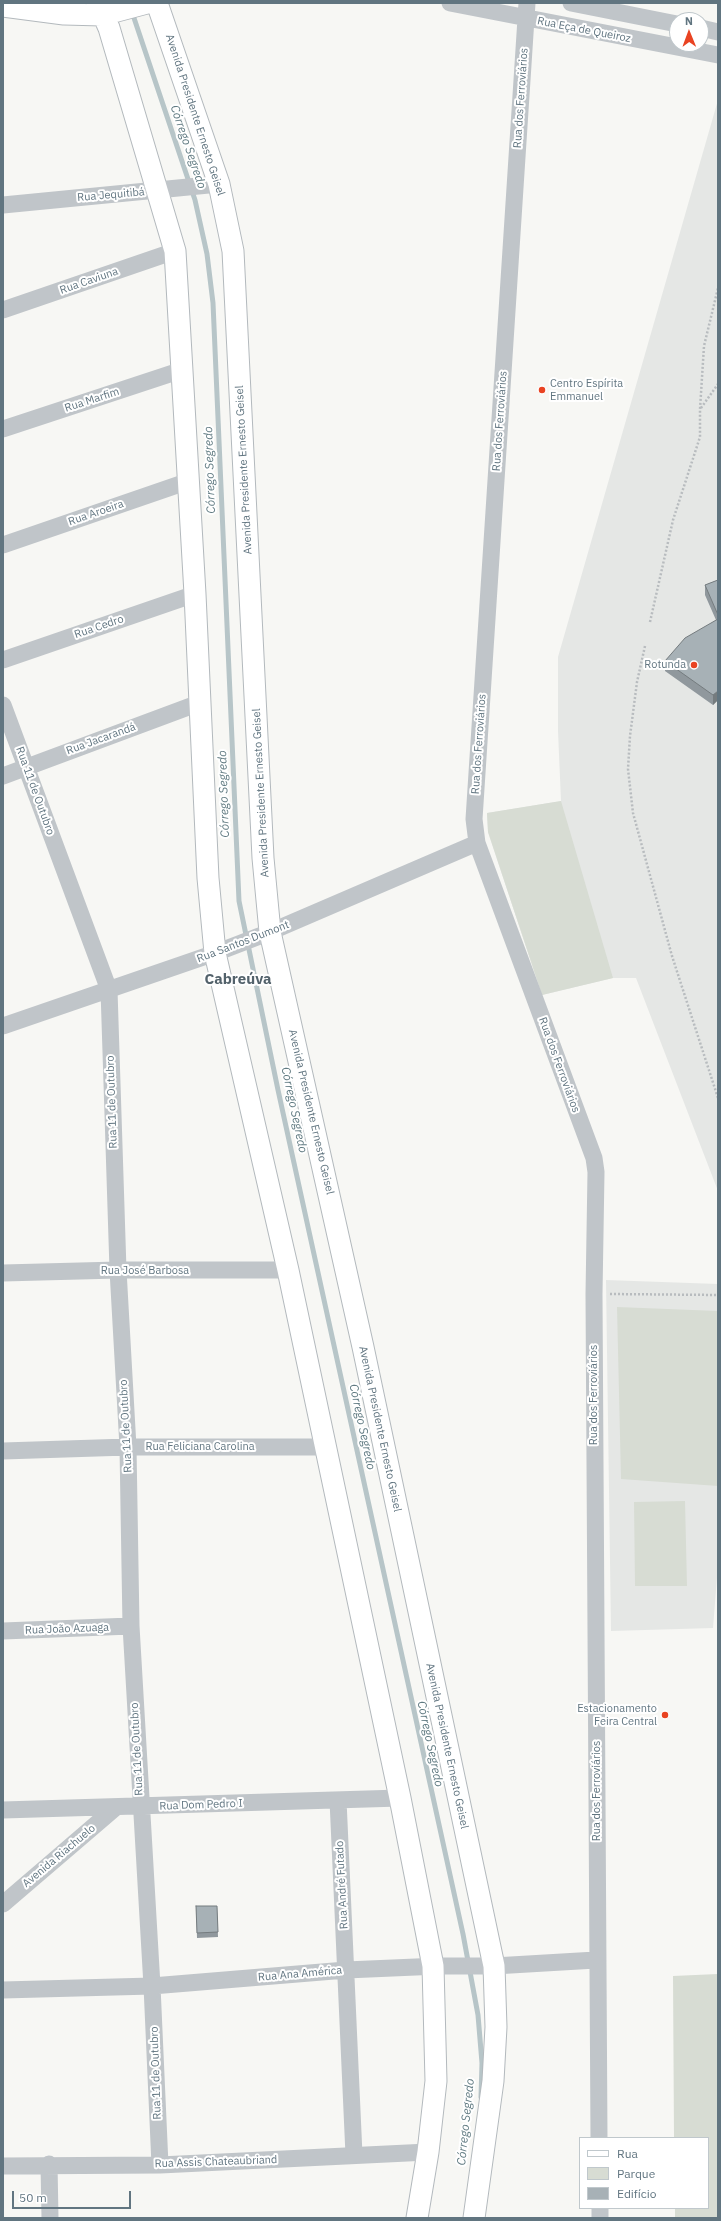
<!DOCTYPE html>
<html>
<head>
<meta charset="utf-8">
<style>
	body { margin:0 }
	#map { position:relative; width:721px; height:2221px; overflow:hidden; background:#f7f7f4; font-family:"IBM Plex Sans",sans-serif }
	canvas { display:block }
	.frame { position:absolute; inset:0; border:4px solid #617580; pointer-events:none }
	.legend { position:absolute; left:579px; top:2137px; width:130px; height:72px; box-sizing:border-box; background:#fff; border:1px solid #c0c8cc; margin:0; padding:5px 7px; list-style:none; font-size:12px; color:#617580 }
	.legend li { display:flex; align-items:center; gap:8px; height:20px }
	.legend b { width:20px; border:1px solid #c0c8cc }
	.north { position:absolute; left:669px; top:12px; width:40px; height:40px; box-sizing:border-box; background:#fff; border:1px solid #c0c8cc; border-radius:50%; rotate:359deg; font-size:11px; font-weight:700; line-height:16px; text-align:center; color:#617580 }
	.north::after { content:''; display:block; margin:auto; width:14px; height:18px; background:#e94322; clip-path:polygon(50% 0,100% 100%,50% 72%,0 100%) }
	.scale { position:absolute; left:12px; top:2191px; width:119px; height:18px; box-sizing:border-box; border:2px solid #617580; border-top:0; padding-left:5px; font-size:12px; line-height:14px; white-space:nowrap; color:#617580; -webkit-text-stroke:3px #fff; paint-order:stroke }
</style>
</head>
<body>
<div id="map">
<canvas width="721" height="2221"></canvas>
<div class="frame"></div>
<ul class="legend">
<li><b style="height:5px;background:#fff"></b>Rua</li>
<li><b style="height:11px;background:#d7dcd3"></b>Parque</li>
<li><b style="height:11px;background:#a7b1b6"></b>Edifício</li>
</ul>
<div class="north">N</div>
<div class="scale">50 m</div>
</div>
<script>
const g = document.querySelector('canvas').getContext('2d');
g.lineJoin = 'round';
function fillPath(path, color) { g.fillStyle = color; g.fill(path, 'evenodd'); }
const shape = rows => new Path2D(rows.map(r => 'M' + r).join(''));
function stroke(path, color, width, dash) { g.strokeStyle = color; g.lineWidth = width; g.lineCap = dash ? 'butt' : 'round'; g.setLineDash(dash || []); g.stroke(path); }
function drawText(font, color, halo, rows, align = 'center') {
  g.font = font + ' "IBM Plex Sans",sans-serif'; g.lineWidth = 4; g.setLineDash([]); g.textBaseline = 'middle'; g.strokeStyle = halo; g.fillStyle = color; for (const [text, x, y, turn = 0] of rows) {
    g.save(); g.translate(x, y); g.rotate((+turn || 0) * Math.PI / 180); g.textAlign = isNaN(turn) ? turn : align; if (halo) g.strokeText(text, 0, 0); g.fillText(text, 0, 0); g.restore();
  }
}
fillPath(shape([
	[718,100,718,1191,636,978,613,978,542,995,488,832,487,813,561,801,558,731,558,657],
	[606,1280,718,1284,718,1565,713,1628,611,1631]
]), '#e5e7e5');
fillPath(shape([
	[561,801,613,978,542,995,488,832,487,813],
	[617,1307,718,1311,718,1486,621,1479],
	[685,1501,687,1586,635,1586,634,1502],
	[718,1974,718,2218,675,2218,675,2208,708,2208,708,2138,674,2138,673,1976]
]), '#d7dcd3');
stroke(shape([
	[132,12,195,200,207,254,213,303,239,901,278,1090,463,1934,478,2015,482,2063,481,2097]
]), '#b7c5c8', 5);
const major = shape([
	[98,3,109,28,175,251,195,594,208,878,215,953,288,1270,400,1798,433,1966,436,2081,428,2152,417,2218],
	[157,3,219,184,233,251,263,858,270,932,363,1347,494,1966,496,2027,493,2081,474,2218],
	[3,6,64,14,102,15,147,3]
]);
stroke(major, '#b3b9bd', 23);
stroke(shape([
	[701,408,718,384],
	[650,622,673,520,700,437,700,409,704,346,718,288],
	[645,646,637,682,630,736,628,769,633,813,672,956,718,1098],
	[610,1294,718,1295]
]), '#b8bcbf', 2.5, [2, 2]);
stroke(shape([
	[450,3,718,55],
	[527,3,474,819,477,843,594,1158,596,1172,594,1294,599,2138],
	[571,3,677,24],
	[701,28,718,32],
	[3,205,219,184],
	[3,310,175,251],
	[3,429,182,370],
	[3,545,189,481],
	[3,660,195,594],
	[3,705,109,990,118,1270,128,1447,131,1626,152,1986,160,2165],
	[3,776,199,703],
	[3,1026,218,952,270,932,477,843],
	[3,1273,118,1270,288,1270],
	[3,1451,128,1447,325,1447],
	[3,1631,131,1626],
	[338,1800,354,2155],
	[3,1810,400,1798],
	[3,1904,115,1808],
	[3,1990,152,1986,346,1970,439,1966,494,1966,596,1960],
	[49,2164,50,2218],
	[3,2166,160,2165,428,2152],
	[600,2208,600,2218]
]), '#c0c5c9', 17);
stroke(major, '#fff', 21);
fillPath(shape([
	[718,580,718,700,713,705,665,671,665,661,716,620,705,595,705,585],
	[196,1906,217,1906,218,1937,197,1938]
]), '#90989d');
fillPath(shape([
	[718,691,718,700,713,705,713,695]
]), '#757c7f');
const building = shape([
	[718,580,718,615,705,585,718,580],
	[718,619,718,691,713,695,665,661,685,638,718,619],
	[196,1906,217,1906,218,1932,197,1933,196,1906]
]);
fillPath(building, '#a7b1b6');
stroke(building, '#757c7f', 1);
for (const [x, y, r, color] of [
	[542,390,4,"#e94322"],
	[694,665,4,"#e94322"],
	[665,1715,4,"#e94322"]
]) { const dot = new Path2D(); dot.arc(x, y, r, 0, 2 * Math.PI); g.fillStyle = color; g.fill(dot); stroke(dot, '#fff', 1.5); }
drawText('11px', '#617580', '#fff', [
	["Rua Eça de Queiroz",584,30,11],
	["Rua dos Ferroviários",521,98,-86],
	["Avenida Presidente Ernesto Geisel",195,115,72],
	["Rua Jequitibá",111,195,-5],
	["Rua Caviuna",89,281,-19],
	["Rua Marfim",92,400,-18],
	["Rua dos Ferroviários",500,421,-86],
	["Avenida Presidente Ernesto Geisel",244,470,-93],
	["Rua Aroeira",96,513,-19],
	["Rua Cedro",99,627,-19],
	["Rua Jacarandá",101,739,-20],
	["Rua dos Ferroviários",479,744,-86],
	["Rua 11 de Outubro",35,791,70],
	["Avenida Presidente Ernesto Geisel",261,793,-93],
	["Rua Santos Dumont",243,942,-21],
	["Rua dos Ferroviários",559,1065,70],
	["Rua 11 de Outubro",112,1102,-92],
	["Avenida Presidente Ernesto Geisel",311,1112,77],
	["Rua José Barbosa",145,1271],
	["Rua dos Ferroviários",594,1395,-90],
	["Rua 11 de Outubro",126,1426,-93],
	["Avenida Presidente Ernesto Geisel",380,1429,78],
	["Rua Feliciana Carolina",200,1447],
	["Rua João Azuaga",67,1629,-2],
	["Avenida Presidente Ernesto Geisel",447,1746,78],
	["Rua 11 de Outubro",137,1749,-93],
	["Rua dos Ferroviários",597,1791,-90],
	["Rua Dom Pedro I",201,1805,-2],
	["Avenida Riachuelo",59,1856,-40],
	["Rua André Futado",342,1885,-93],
	["Rua Ana América",300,1974,-5],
	["Rua 11 de Outubro",156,2073,-92],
	["Rua Assis Chateaubriand",216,2162,-2]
]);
drawText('11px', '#617580', '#fff', [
	["Centro Espírita",550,384,"left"],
	["Emmanuel",550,397,"left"],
	["Rotunda",686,665],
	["Estacionamento",657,1709],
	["Feira Central",657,1722]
], 'right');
drawText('italic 12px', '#617b82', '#fff', [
	["Córrego Segredo",188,147,71],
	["Córrego Segredo",210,470,-92],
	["Córrego Segredo",224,794,-92],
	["Córrego Segredo",294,1110,78],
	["Córrego Segredo",362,1427,78],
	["Córrego Segredo",430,1744,78],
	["Córrego Segredo",466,2122,-84]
]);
drawText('bold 15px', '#53626b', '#fff', [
	["Cabreúva",238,980]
]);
</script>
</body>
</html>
